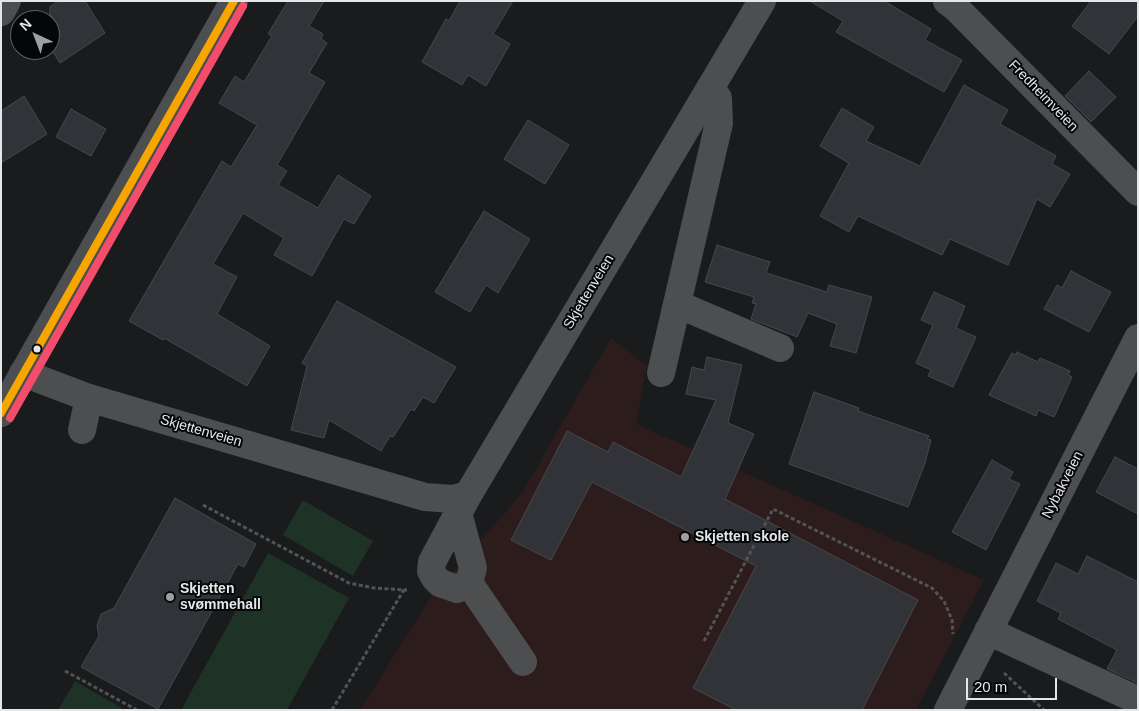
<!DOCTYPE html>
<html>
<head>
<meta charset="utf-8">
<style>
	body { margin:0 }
	#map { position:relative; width:1139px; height:711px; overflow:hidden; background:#1a1b1d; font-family:Arial,sans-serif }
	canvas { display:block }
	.frame { position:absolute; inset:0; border:2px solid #e5e6e8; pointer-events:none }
	.north { position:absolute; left:10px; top:10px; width:50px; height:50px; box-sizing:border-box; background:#050607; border:1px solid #5f6061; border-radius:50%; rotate:317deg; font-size:14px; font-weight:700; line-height:20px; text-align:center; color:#e5e6e8 }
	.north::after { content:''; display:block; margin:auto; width:18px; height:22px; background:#9e9fa1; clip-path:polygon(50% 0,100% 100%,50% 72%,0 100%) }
	.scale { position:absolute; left:966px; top:678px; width:91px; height:22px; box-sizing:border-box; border:2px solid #e5e6e8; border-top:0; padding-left:6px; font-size:15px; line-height:18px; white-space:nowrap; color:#e5e6e8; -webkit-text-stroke:4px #050607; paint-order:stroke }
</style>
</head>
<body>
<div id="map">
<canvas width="1139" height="711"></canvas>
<div class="frame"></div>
<div class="north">N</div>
<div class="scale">20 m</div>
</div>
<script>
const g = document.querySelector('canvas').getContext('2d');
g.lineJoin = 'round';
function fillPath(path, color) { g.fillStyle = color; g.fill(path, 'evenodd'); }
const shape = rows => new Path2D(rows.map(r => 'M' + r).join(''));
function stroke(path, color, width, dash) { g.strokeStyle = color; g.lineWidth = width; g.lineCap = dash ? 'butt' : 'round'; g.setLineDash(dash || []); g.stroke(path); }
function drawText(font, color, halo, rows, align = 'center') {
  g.font = font + ' Arial,sans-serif'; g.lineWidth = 4; g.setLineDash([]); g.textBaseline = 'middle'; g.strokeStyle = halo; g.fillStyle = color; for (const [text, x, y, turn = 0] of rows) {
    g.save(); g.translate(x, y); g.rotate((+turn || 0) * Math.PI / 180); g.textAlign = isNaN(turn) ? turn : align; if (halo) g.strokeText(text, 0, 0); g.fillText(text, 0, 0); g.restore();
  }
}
fillPath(shape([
	[611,338,647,366,636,424,984,580,916,710,360,710,430,598,522,493]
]), '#2c1c1b');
fillPath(shape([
	[303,500,373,541,353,576,283,535],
	[268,553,349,598,287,710,181,710],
	[75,681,125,710,58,710]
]), '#1e3326');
const building = shape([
	[58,1,85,1,105,33,60,63,50,47,50,7,58,1],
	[288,1,324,1,309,26,323,34,321,39,327,43,309,73,325,82,277,165,287,171,278,185,318,208,338,175,371,196,354,224,344,219,312,276,274,255,284,238,243,213,213,264,237,277,217,314,270,346,247,386,164,338,163,340,129,321,222,161,231,167,257,125,219,103,235,76,244,82,272,36,268,34,288,1],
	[460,1,513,1,493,34,510,44,486,86,468,75,462,85,422,62,446,19,449,21,460,1],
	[810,1,884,1,931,29,925,40,962,60,944,92,836,32,843,21,810,1],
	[1091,1,1138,1,1138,16,1109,54,1072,26,1091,1],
	[1089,71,1116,97,1091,122,1065,96,1089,71],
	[964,85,1008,110,1000,124,1056,156,1052,164,1070,174,1050,207,1037,199,1008,265,950,239,942,255,858,216,849,232,820,216,849,163,820,146,842,108,874,127,866,141,920,166,964,85],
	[24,96,47,134,1,163,1,111,24,96],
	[71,109,106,129,91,156,56,137,71,109],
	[528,120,569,145,545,184,504,159,528,120],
	[484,211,530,239,498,293,486,285,470,312,435,292,484,211],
	[717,245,770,262,766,273,827,292,829,285,872,297,856,353,830,346,837,324,808,313,797,337,751,319,756,304,752,303,754,297,705,282,717,245],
	[1071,271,1111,292,1089,332,1044,309,1057,285,1062,288,1071,271],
	[934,292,965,306,956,328,976,337,953,387,928,376,931,370,916,363,933,325,921,320,934,292],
	[337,301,456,367,434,403,423,397,414,411,411,409,393,437,390,436,381,451,329,420,324,438,291,430,307,366,302,363,337,301],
	[1017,352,1038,362,1040,358,1070,371,1068,375,1072,377,1054,417,1038,410,1036,416,989,395,1012,353,1016,355,1017,352],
	[707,357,742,365,728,423,754,434,725,499,918,600,862,710,736,710,693,688,756,566,592,482,551,560,511,540,567,431,608,452,613,442,681,477,716,400,686,394,692,367,704,370,707,357],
	[814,392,859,408,858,411,929,436,927,439,931,440,925,463,908,507,789,464,814,392],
	[1115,457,1138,469,1138,514,1096,492,1115,457],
	[992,460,1013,472,1009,479,1020,484,986,550,952,532,992,460],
	[175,498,256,544,244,567,238,564,158,709,81,667,99,636,97,626,101,614,114,608,175,498],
	[1087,556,1138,582,1138,683,1107,669,1117,650,1058,619,1061,613,1037,601,1056,563,1078,574,1087,556]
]);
fillPath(building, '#323339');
stroke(building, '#474849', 1);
stroke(shape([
	[203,505,349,583,374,588,407,590],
	[704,641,773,509,932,588,944,601,952,620,953,634],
	[65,671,137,710],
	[1004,673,1044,710],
	[332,710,405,588]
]), '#525354', 3, [4, 2.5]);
stroke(shape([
	[947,1,955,7,1138,192],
	[1,12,7,1],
	[677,304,780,348],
	[23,373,89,398,425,497,453,499,468,495],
	[661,373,719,123,718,98,710,88],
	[1,413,234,1],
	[82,430,89,398],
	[458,513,473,568,469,583,457,589,440,583,435,578,431,571,432,562,468,495,762,1],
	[469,583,523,662],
	[988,631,1133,698],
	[948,710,1138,338]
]), '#4c4e4f', 28);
stroke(shape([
	[1,413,234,1]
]), '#f7a600', 8);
stroke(shape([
	[10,418,243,6]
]), '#f44d6c', 8);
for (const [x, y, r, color] of [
	[37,349,4.5,"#e5e6e8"],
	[685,537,5,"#9e9fa1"],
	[170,597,5,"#9e9fa1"]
]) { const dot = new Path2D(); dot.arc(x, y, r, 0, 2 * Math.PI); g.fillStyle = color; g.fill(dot); stroke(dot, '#050607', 2); }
drawText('14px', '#e5e6e8', '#050607', [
	["Fredheimveien",1043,96,46],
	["Skjettenveien",589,292,-59],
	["Skjettenveien",201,431,16],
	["Nybakveien",1063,485,-63]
]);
drawText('bold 14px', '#e5e6e8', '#050607', [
	["Skjetten skole",695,537],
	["Skjetten",180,589],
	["svømmehall",180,605]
], 'left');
</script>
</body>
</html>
